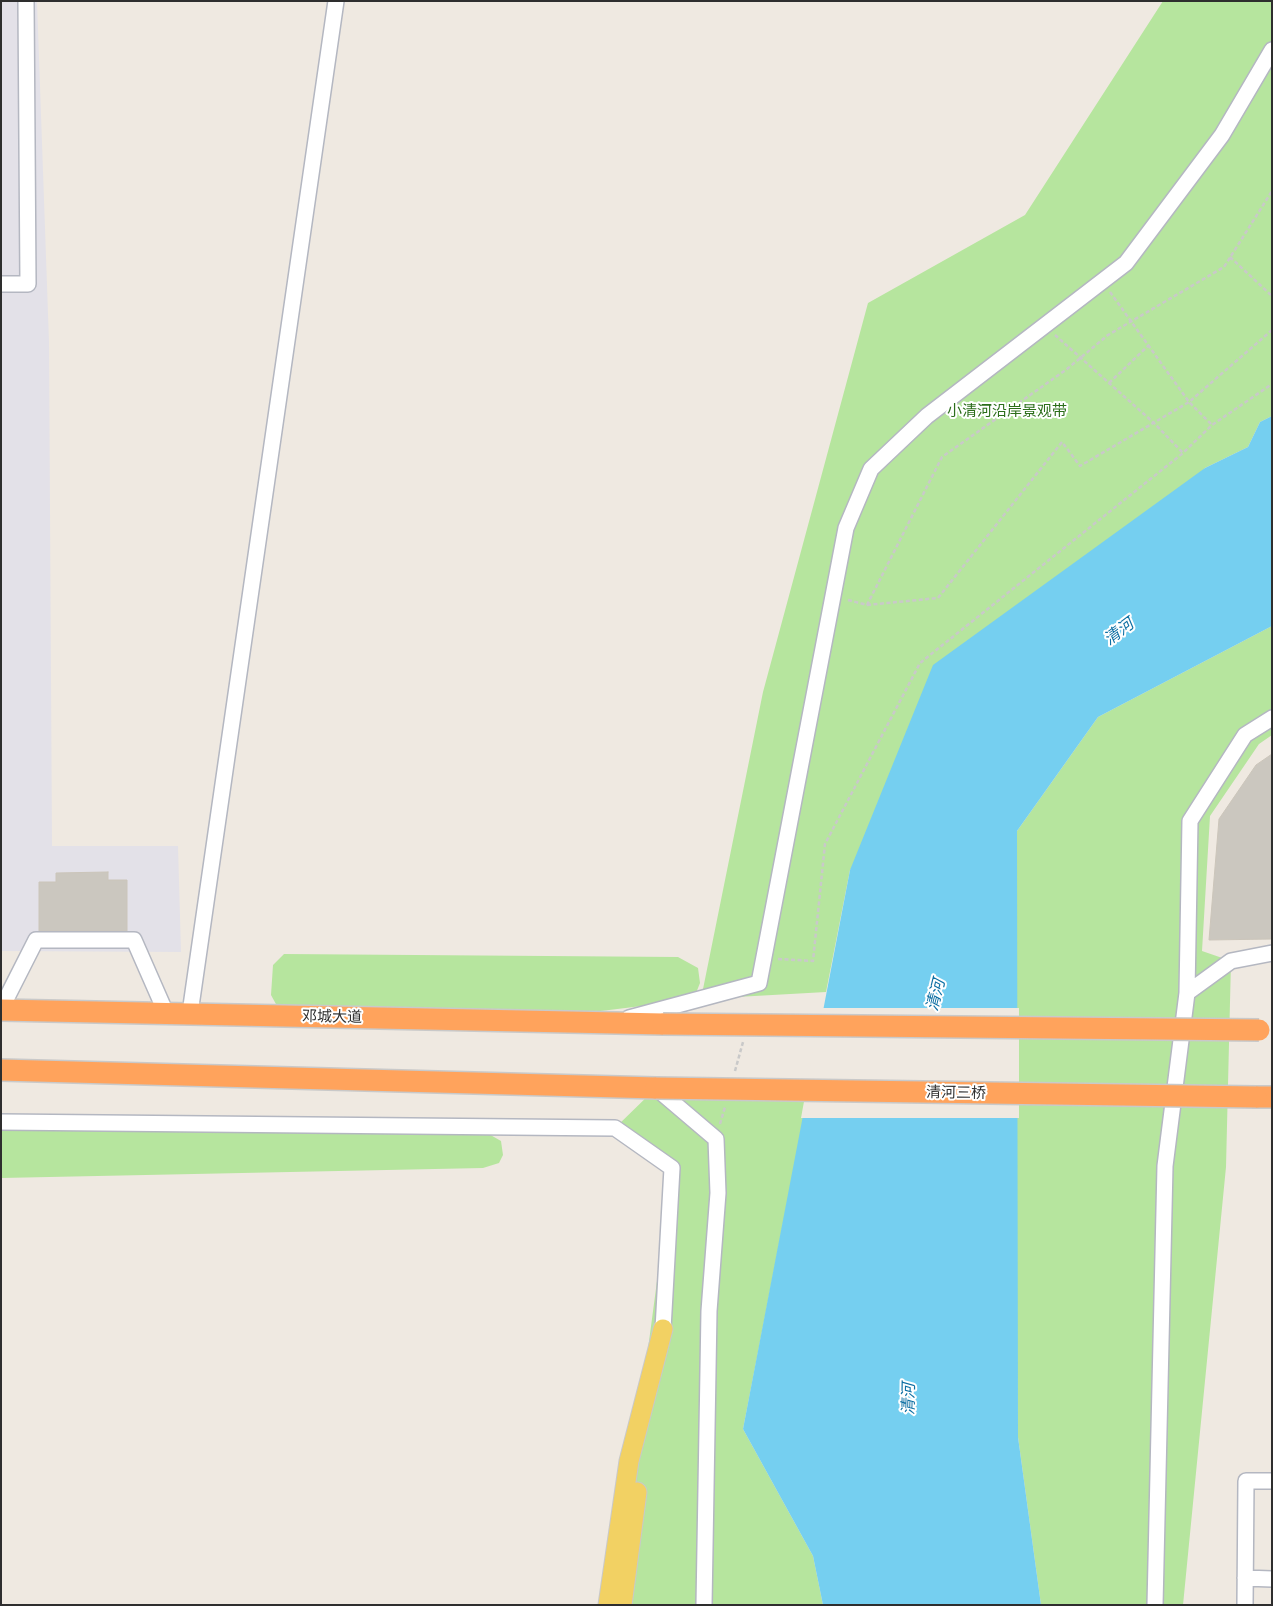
<!DOCTYPE html>
<html>
<head>
<meta charset="utf-8">
<style>
	body { margin:0 }
	#map { position:relative; width:1273px; height:1606px; overflow:hidden; background:#efe9e1; font-family:Quicksand,sans-serif }
	canvas { display:block }
	.frame { position:absolute; inset:0; border:2px solid #2e2e2e; pointer-events:none }
</style>
</head>
<body>
<div id="map">
<canvas width="1273" height="1606"></canvas>
<div class="frame"></div>
</div>
<script>
const g = document.querySelector('canvas').getContext('2d');
g.lineJoin = 'round';
function fillPath(path, color) { g.fillStyle = color; g.fill(path, 'evenodd'); }
const shape = rows => new Path2D(rows.map(r => 'M' + r).join(''));
function stroke(path, color, width, dash) { g.strokeStyle = color; g.lineWidth = width; g.lineCap = dash ? 'butt' : 'round'; g.setLineDash(dash || []); g.stroke(path); }
function drawText(font, color, halo, rows, align = 'center') {
  g.font = font + ' Quicksand,"Noto Sans SC",sans-serif'; g.lineWidth = 4; g.setLineDash([]); g.textBaseline = 'middle'; g.strokeStyle = halo; g.fillStyle = color; for (const [text, x, y, turn = 0] of rows) {
    g.save(); g.translate(x, y); g.rotate((+turn || 0) * Math.PI / 180); g.textAlign = isNaN(turn) ? turn : align; if (halo) g.strokeText(text, 0, 0); g.fillText(text, 0, 0); g.restore();
  }
}
fillPath(shape([
	[1,1,37,1,49,342,52,846,178,846,181,952,1,951]
]), '#e3e1e8');
fillPath(shape([
	[1163,1,1272,1,1272,416,1260,422,1248,447,1205,468,850,870,826,992,701,999,763,692,868,303,1025,215],
	[1272,626,1272,735,1259,744,1210,816,1202,951,1231,961,1226,1167,1183,1605,1041,1605,1018,1437,1014,1172,1017,831,1098,717],
	[284,954,678,957,698,968,700,983,696,993,666,1003,593,1012,277,1006,271,995,273,965],
	[656,1088,809,1090,743,1429,813,1556,823,1605,614,1605,672,1168,615,1128],
	[1,1128,487,1133,501,1141,503,1155,499,1163,483,1168,1,1178]
]), '#b6e59e');
fillPath(shape([
	[1272,416,1272,626,1098,717,1017,831,1018,1437,1041,1605,823,1605,813,1556,743,1429,850,870,933,665,1205,468,1248,447,1260,422]
]), '#75cff0');
fillPath(shape([
	[821,1008,1019,1008,1019,1118,801,1118]
]), '#efe9e1');
const building = shape([
	[1272,754,1272,939,1209,940,1219,819,1256,765,1272,754],
	[108,872,108,880,127,880,127,931,39,931,39,882,56,882,56,873,108,872]
]);
fillPath(building, '#cbc7bf');
stroke(building, '#cbc5ba', 1);
const minor = shape([
	[1,284,28,284,26,1],
	[1187,993,1231,961,1272,953],
	[1,1009,36,940,134,940,166,1013],
	[190,1013,336,1],
	[629,1018,759,983,846,528,871,469,927,416,1126,263,1222,135,1272,50],
	[656,1088,716,1139,718,1193,709,1311,704,1605],
	[1,1122,615,1128,672,1168,663,1329],
	[1245,1578,1272,1579],
	[1155,1605,1165,1166,1187,993,1190,821,1245,735,1272,718],
	[1245,1605,1246,1481,1272,1481]
]);
const major = shape([
	[608,1605,629,1461,663,1329],
	[622,1605,637,1492]
]);
const highway = shape([
	[1,1010,663,1024],
	[1,1070,656,1088],
	[1256,1097,1272,1097]
]);
stroke(minor, '#b4b7c1', 18);
stroke(major, '#c9c9c9', 21);
stroke(highway, '#c9c9c9', 24);
stroke(shape([
	[1230,257,1272,296],
	[1110,292,1189,402,1212,425],
	[1055,335,1154,423,1183,453],
	[1109,383,1149,345],
	[848,600,867,605,942,457,1067,369,1108,335,1224,267,1272,191],
	[867,605,938,598,1062,442,1080,466,1189,402,1272,330],
	[778,959,813,961,825,844,920,663,1183,453,1212,425,1272,384],
	[735,1071,743,1042],
	[720,1124,725,1107]
]), '#c9c9c9', 2.5, [4, 2.5]);
stroke(minor, '#fff', 15);
stroke(major, '#f2d163', 19);
stroke(highway, '#ffa35c', 21);
const highwayBridge = shape([
	[663,1024,1259,1030],
	[656,1088,1256,1097]
]);
stroke(highwayBridge, '#c9c9c9', 24, []);
stroke(highwayBridge, '#ffa35c', 21);
drawText('15px', '#2c6e1b', '#fff', [
	["小清河沿岸景观带",1007,411]
]);
drawText('15px', '#2e2e2e', '#fff', [
	["邓城大道",332,1017,1],
	["清河三桥",956,1093,1]
]);
drawText('italic 16px', '#0d6fa3', '#fff', [
	["清河",1119,632,-37],
	["清河",936,995,-76],
	["清河",909,1399,-89]
]);
</script>
</body>
</html>
